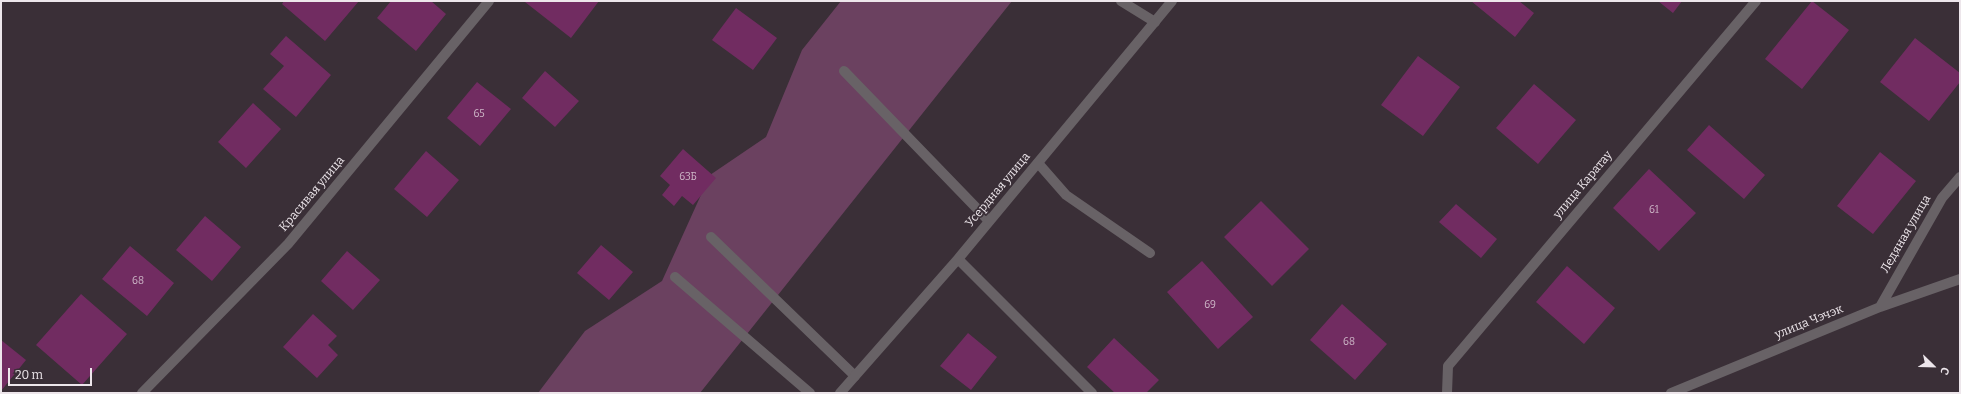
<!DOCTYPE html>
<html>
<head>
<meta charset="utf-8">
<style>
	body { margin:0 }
	#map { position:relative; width:1961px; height:394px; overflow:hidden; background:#3a2f37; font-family:Bitter,serif }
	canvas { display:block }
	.frame { position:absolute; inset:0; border:2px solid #ede6eb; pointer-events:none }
	.north { position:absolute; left:1913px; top:346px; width:40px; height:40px; -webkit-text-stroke:3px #3a2f37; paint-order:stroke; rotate:113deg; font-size:11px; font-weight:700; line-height:16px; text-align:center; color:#ede6eb }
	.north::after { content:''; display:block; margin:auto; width:14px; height:18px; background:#ede6eb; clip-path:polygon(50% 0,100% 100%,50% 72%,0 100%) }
	.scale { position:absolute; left:8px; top:368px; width:84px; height:18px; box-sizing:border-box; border:2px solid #ede6eb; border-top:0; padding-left:5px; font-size:12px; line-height:14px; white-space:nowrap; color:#ede6eb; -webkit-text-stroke:3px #3a2f37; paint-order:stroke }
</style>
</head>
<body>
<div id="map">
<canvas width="1961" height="394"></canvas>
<div class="frame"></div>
<div class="north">С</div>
<div class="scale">20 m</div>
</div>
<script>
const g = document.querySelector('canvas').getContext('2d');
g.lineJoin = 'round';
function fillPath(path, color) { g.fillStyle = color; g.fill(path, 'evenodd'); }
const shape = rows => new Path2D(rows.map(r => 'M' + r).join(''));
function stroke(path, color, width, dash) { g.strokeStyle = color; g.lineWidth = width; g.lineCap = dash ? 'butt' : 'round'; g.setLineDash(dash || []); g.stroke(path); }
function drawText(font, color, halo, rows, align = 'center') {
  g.font = font + ' Bitter,serif'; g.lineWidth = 3.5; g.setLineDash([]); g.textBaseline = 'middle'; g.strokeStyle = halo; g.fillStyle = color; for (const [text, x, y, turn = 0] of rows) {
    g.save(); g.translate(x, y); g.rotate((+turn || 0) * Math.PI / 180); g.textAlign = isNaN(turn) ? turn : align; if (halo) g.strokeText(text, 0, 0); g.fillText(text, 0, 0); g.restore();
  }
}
fillPath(shape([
	[841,1,1012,1,700,393,538,393,585,331,662,281,710,175,766,137,802,50]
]), '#6b4160');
fillPath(shape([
	[284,1,359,1,325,41,282,4],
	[391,1,431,1,446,14,416,51,377,18],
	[526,1,599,1,571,38,525,2],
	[1471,1,1519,1,1534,13,1515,37],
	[1658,1,1682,1,1673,13],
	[1812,1,1849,30,1802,89,1765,59],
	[736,8,777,38,753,70,712,40],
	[286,36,331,75,296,117,263,89,284,66,270,54],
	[1915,38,1960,73,1960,82,1929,121,1880,82],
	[1418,56,1460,87,1423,136,1381,105],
	[545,71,579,101,555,127,522,98],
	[477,82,511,109,480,146,447,118],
	[1534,84,1576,120,1538,164,1496,128],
	[253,103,281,129,246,168,218,142],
	[1709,125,1765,175,1744,199,1687,150],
	[683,149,716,178,693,205,682,196,674,206,662,195,670,185,660,176],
	[426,151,459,180,427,217,394,189],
	[1880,152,1916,181,1873,234,1837,206],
	[1649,169,1696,213,1659,251,1613,208],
	[1261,201,1309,249,1272,286,1224,237],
	[1456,204,1497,239,1481,258,1439,222],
	[205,216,241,247,212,281,176,250],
	[601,245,633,272,609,300,577,273],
	[130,246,174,283,147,316,102,279],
	[347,251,380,280,353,310,321,281],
	[1202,261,1253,317,1218,349,1167,292],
	[1567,266,1615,308,1584,344,1536,302],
	[81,294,127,334,82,385,36,345],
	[1342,304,1387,344,1355,380,1310,340],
	[313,314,337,336,328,345,338,355,317,378,283,347],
	[968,333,997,357,971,390,940,366],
	[1114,338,1159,380,1146,393,1115,393,1087,367],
	[1,340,26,360,1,391]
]), '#712c61');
stroke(shape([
	[1121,1,1155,22],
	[844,71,989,221],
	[1038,163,1066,195,1150,253],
	[711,237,855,376],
	[675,277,810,393]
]), '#686266', 10);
stroke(shape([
	[958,259,1092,393],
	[1880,307,1942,198,1960,177],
	[142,393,288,244,489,1],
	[840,393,958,259,1172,1],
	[1447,393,1448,366,1756,1],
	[1671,393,1880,307,1960,279]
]), '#686266', 10);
drawText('10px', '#ceb8c8', null, [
	["65",479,114],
	["63Б",688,177],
	["61",1654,210],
	["68",138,281],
	["69",1210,305],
	["68",1349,342]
]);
drawText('12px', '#ede6eb', '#3a2f37', [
	["улица Каратау",1583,185,-50],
	["Усердная улица",998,190,-50],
	["Красивая улица",312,194,-50],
	["Ледяная улица",1906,234,-60],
	["улица Чэчэк",1809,322,-22]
]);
</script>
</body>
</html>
